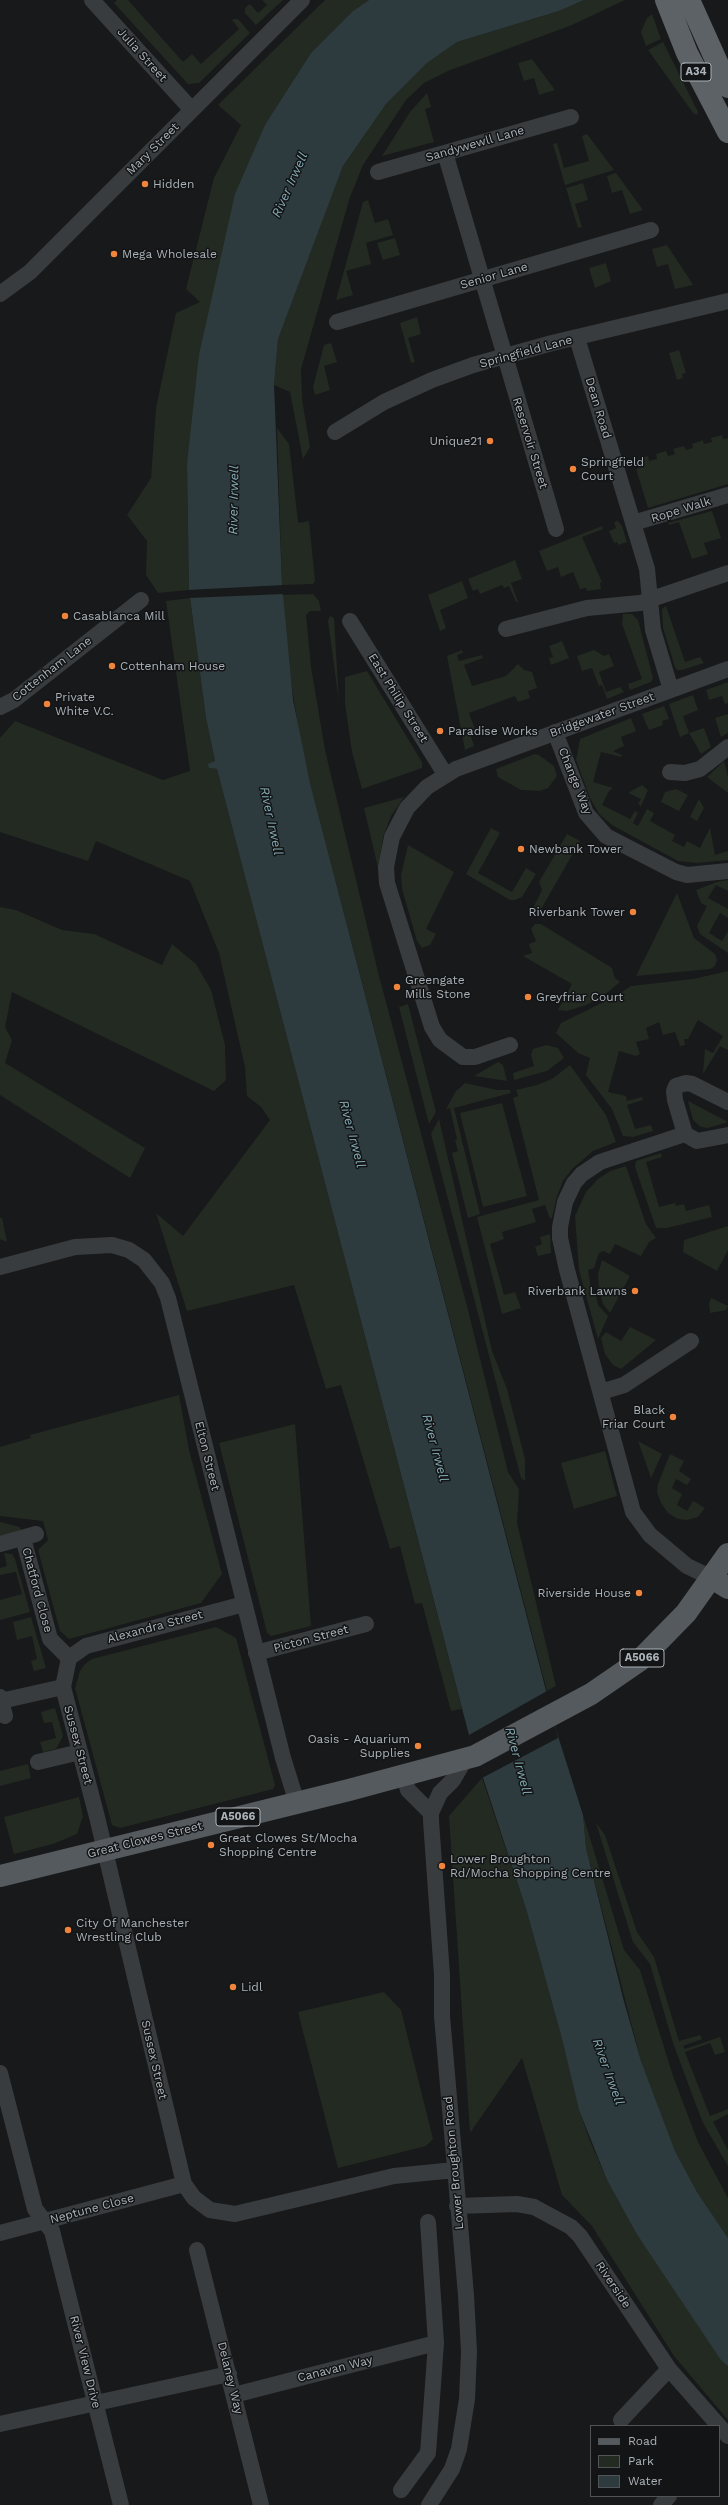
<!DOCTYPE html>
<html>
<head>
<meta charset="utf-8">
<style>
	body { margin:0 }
	#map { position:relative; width:728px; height:2505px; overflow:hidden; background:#18191a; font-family:"Work Sans",sans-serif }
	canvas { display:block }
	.legend { position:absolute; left:590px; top:2425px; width:130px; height:72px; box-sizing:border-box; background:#131415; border:1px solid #505457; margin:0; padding:5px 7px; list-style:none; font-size:12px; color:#abb3ba }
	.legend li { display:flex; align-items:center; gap:8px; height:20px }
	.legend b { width:20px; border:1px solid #505457 }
</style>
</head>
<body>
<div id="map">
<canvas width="728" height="2505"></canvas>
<ul class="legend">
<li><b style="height:5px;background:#555a5e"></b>Road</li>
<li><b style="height:11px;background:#232a22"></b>Park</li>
<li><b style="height:11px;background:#2e3b3e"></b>Water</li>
</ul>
</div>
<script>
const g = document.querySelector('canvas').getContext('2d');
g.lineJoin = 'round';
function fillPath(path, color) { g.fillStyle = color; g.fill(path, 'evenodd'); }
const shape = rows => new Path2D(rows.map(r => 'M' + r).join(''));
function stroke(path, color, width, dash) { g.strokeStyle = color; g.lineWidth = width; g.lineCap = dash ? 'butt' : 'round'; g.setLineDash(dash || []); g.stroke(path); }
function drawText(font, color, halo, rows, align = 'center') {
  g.font = font + ' "Work Sans",sans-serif'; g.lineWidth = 3; g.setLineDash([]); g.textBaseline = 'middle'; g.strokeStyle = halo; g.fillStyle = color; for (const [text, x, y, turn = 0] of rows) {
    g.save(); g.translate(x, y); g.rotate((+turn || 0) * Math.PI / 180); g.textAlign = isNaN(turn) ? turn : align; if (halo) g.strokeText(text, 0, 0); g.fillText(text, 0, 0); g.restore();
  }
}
fillPath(shape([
	[117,0,128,0,183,62,192,54,201,64,239,29,232,20,234,19,238,19,250,33,199,83,188,84,114,3],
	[262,0,283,0,256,25,245,13,245,8,250,4,258,13,267,5],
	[325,0,369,0,353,11,311,53,266,123,187,464,189,590,158,593,146,575,147,541,127,515,151,478,156,408,176,313,200,302,186,289,214,178,241,125,218,105],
	[584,0,625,0,572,25,448,71,424,83,406,100,363,165,350,197,301,369,302,399,310,447,303,459,290,392,274,385,278,339,343,166,386,104,427,63,457,42,559,11],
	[652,14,661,39,646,46,641,32,647,18],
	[663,42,698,112,697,115,693,113,648,50],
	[532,59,555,90,539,95,534,78,524,81,518,63],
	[427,93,431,107,425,109,434,142,382,156,410,112],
	[587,134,614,170,565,185,553,144,557,143,564,168,589,161,582,136],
	[616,173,643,210,630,214,622,190,612,193,607,176],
	[583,183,588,200,575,204,582,227,578,228,566,188],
	[368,200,375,223,388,219,393,235,366,243,371,264,346,271,353,295,336,300,363,202],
	[395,238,400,255,383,260,377,243],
	[667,245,692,283,693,285,675,289,668,264,657,267,652,249],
	[606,263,611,281,595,288,589,268],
	[417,317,421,334,408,338,415,362,411,363,400,323],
	[331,343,337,362,324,366,330,390,315,395,313,387,324,345],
	[679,350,686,373,682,374,683,378,677,380,669,353],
	[277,428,289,444,298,521,299,523,309,521,315,581,313,584,282,585],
	[722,435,723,439,728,438,728,484,648,508,636,469,641,467,637,459,648,456,649,461,657,459,656,454,666,451,668,456,675,454,673,449,684,446,686,450,693,448,692,444,703,440,704,444,712,442,711,438],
	[712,511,721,538,704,543,708,554,692,559,679,522,669,525,668,523],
	[618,521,622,526,627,542,618,545,617,542,614,543,609,531,616,528,614,522],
	[602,526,603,529,582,537,602,582,600,583,601,589,587,591,586,588,580,589,573,572,561,577,558,567,547,571,539,551],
	[515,560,522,579,511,583,518,602,516,602,509,586,504,588,502,585,480,594,478,589,473,591,468,579],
	[462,581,468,598,440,610,446,628,440,631,428,595],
	[313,594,319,601,321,611,310,611,306,615,311,667,325,750,378,972,468,1310,508,1472,519,1489,517,1523,556,1686,547,1691,310,783,300,739,286,649,282,595],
	[190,598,206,718,215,761,209,768,217,769,462,1709,451,1711,422,1603,415,1604,400,1546,390,1549,341,1385,326,1389,294,1285,187,1311,156,1213,183,1236,270,1120,261,1107,247,1096,245,1067,219,953,190,881,96,841,88,861,0,832,0,738,15,721,163,780,190,771,166,601],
	[666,606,685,662,700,657,704,663,682,670,677,670,675,667,663,628,662,609],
	[623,614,632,614,638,620,653,678,651,682,630,690,628,684,642,679,622,624],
	[330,616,334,618,339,702,328,621],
	[562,641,569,658,551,665,549,658,553,657,549,646],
	[462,650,463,653,457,655,459,661,482,655,483,658,464,665,472,686,506,676,518,664,524,670,532,672,537,688,528,691,530,698,518,702,515,696,469,713,476,732,470,734,474,746,465,750,447,656],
	[594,650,604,656,609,654,614,666,599,672,606,692,620,687,624,692,607,699,602,685,599,686,592,668,582,671,577,656],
	[367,671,422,762,422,768,362,789,352,752,345,704,345,677],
	[728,682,728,703,725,704,722,696,709,700,706,690],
	[693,695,698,710,683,716,689,733,704,728,711,747,701,754,689,733,680,737,669,704],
	[664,706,669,719,662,721,663,725,649,730,642,714],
	[728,714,728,733,721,737,715,718],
	[631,718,636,731,621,737,624,746,613,751,622,755,621,757,601,752,593,782,613,788,609,791,602,805,630,819,635,811,638,813,633,823,638,826,647,809,654,813,650,821,675,835,672,841,684,847,687,841,700,848,710,828,715,855,728,851,728,860,697,863,678,861,612,825,599,814,590,798,576,760,580,739],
	[535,754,539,755,554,766,557,776,548,788,540,791,521,790,498,777,496,769],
	[724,761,728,777,728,793,707,777],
	[642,785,648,790,641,806,638,804,641,799,628,793],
	[676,789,688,795,679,811,661,802,665,792],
	[404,797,391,816,383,837,378,868,364,808],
	[699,799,704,808,697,821,690,817],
	[491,828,500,833,478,873,512,892,526,868,536,874,522,897,515,900,510,900,466,874],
	[567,834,580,841,540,911,533,908,542,890,539,882],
	[408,845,454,872,426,929,436,934,430,945,422,948,417,941,402,889,401,875],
	[728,880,728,891,716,885,708,898,728,909,728,918,720,913,709,933,722,941,728,931,728,953,700,934,697,926,707,906,701,903,696,890,717,882],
	[677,893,694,938,715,954,717,960,715,966,710,969,636,976],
	[0,907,16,910,62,930,94,934,162,965,172,944,196,964,211,990,225,1045,226,1080,214,1091,12,992,5,1027,12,1040,5,1063,145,1148,130,1178,0,1095],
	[535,924,541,924,612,968,615,978,620,982,603,996,586,1005,567,1011,558,1010,572,984,523,956,532,953,529,944,536,941,531,929],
	[728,971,728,1050,720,1046,703,1074,705,1049,713,1053,723,1036,698,1020,688,1039,684,1039,685,1045,680,1046,675,1032,663,1035,659,1022,646,1028,649,1039,636,1042,640,1054,636,1056,619,1051,608,1092,626,1096,627,1101,642,1097,643,1100,627,1105,635,1129,651,1125,653,1131,633,1137,623,1136,612,1109,586,1075,590,1058,578,1053,556,1033,561,1023,616,996,631,986,693,979],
	[408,1004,436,1112,429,1124,399,1007],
	[546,1045,558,1048,564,1058,547,1071,514,1080,513,1073,534,1066,531,1055,533,1049],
	[498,1062,503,1065,507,1081,474,1076],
	[570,1065,606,1115,616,1142,593,1151,572,1169,563,1181,557,1196,552,1218,550,1219,545,1205,532,1209,536,1222,502,1232,504,1239,490,1244,504,1295,515,1292,521,1308,502,1314,477,1217,539,1200,513,1098,518,1096,516,1090,537,1085,552,1079],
	[465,1083,497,1090,510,1090,511,1093,454,1108,480,1214,468,1218,452,1153,458,1151,455,1140,457,1139,450,1108,446,1109,456,1091],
	[688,1101,690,1102,728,1122,708,1128,701,1127,693,1120],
	[502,1103,527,1196,483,1207,460,1113],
	[439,1119,492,1351,507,1389,525,1459,525,1481,521,1478,431,1134],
	[661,1153,662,1157,646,1162,659,1207,675,1203,676,1206,684,1204,686,1211,709,1205,712,1217,667,1228,656,1228,635,1167,636,1161],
	[626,1166,646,1224,656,1238,649,1242,641,1256,615,1244,610,1254,603,1251,599,1253,594,1268,588,1270,592,1295,596,1296,598,1305,608,1316,598,1339,579,1270,575,1216,586,1192,598,1179,610,1171],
	[0,1218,2,1218,7,1242,0,1239],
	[728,1226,728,1250,717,1271,683,1252,684,1240],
	[550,1234,551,1253,538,1256,535,1247,542,1244,540,1237],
	[602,1260,630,1276,610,1313,603,1304,599,1289,598,1274],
	[711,1298,728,1306,726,1310,710,1313,709,1304],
	[630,1327,656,1340,621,1369,613,1365,605,1354,601,1338,606,1332,621,1341],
	[179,1395,189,1450,222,1574,201,1603,69,1639,60,1631,38,1550,48,1540,43,1521,0,1516,0,1447,31,1438,30,1435],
	[295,1424,311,1626,271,1636,267,1633,219,1443],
	[638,1441,662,1454,651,1478],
	[605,1451,617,1496,574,1509,561,1463],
	[670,1454,684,1461,679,1471,691,1479,687,1485,676,1479,672,1488,682,1494,677,1505,687,1511,693,1501,705,1508,698,1517,687,1520,678,1519,668,1513,661,1503,657,1492,658,1484],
	[0,1522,20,1527,21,1531,0,1536],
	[4,1553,12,1554,15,1559,30,1612,0,1620,0,1600,22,1594,16,1572,0,1575,0,1568,7,1566],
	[31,1617,46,1668,34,1671,31,1661,37,1659,32,1636,17,1640,13,1622],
	[216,1627,236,1638,275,1785,273,1789,120,1828,112,1825,75,1688,80,1671,84,1665,92,1659],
	[55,1708,63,1736,56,1749,43,1752,40,1742,56,1738,52,1722,44,1723,41,1712],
	[28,1764,31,1778,0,1786,0,1771],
	[482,1778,527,1912,562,2039,579,2110,590,2141,607,2180,636,2233,728,2365,728,2420,674,2356,592,2226,562,2195,522,2058,470,2133,449,1816],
	[79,1797,83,1816,77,1834,53,1844,14,1854,4,1817],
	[583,1815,624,1950,640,1970,673,2076,698,2142,728,2198,728,2238,697,2192,675,2151,641,2061,586,1848],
	[596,1823,605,1835,637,1932,654,1957,679,2041,700,2035,702,2039,683,2046,685,2049,720,2037,725,2052,715,2055,710,2043,685,2052,710,2116,728,2109,728,2114,713,2122,728,2150,728,2166,703,2123,696,2105,673,2043,650,1964,633,1942],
	[384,1992,401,2010,433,2139,426,2146,338,2168,298,2012]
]), '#232a22');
fillPath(shape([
	[369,0,584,0,559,11,457,42,427,63,386,104,343,166,278,339,274,385,282,585,293,700,310,783,557,1733,583,1815,586,1848,623,1998,641,2061,675,2151,697,2192,728,2238,728,2366,721,2360,636,2233,607,2180,579,2110,562,2039,527,1912,469,1735,217,769,209,768,208,764,215,761,206,718,189,590,187,464,199,355,235,194,266,123,311,53,353,11]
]), '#2e3b3e');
fillPath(shape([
	[284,585,284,594,188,598,187,590],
	[547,1691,558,1738,482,1778,469,1735]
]), '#18191a');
stroke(shape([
	[92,0,192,110],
	[445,153,556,529],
	[378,172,571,117],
	[0,294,30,272,302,0],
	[337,322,651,230],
	[577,338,647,569,653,630,671,690],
	[335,432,384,402,432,380,473,365,552,343,728,301],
	[633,523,728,495],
	[350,621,445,774],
	[506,629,587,608,640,603,728,573],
	[0,707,14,700,141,600],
	[555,732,586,813,606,836,676,872,687,875,728,871],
	[670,772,685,773,700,769,728,747],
	[510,1045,475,1057,463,1057,440,1040,432,1027,387,883,386,867,392,837,407,808,427,787,456,769,728,669],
	[685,1134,675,1100,674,1091,676,1086,686,1083,692,1084,728,1102],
	[0,1267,75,1247,112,1245,129,1250,144,1260,162,1283,168,1298,283,1758,297,1803],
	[601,1392,624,1385,691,1341],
	[23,1538,50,1639,69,1658],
	[0,1544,36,1534],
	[712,1578,687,1566,662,1545,650,1535,633,1512,567,1270,560,1238,560,1227,565,1202,574,1183,582,1174,600,1162,685,1134,697,1141,728,1135],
	[256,1653,366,1624],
	[69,1658,63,1687,97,1817,184,2184,194,2198,210,2210,235,2214,394,2176,455,2170],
	[69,1658,86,1646,244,1604],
	[0,1697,5,1716],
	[1,1701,63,1687],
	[38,1762,80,1752],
	[404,1776,408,1790,431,1813],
	[0,2073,35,2209,52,2231,121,2505],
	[457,2206,517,2204,534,2207,571,2227,580,2236,669,2369,728,2436],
	[0,2233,184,2184],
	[197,2250,261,2505],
	[234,2395,436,2343],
	[621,2420,669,2369],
	[0,2424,229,2374],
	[401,2490,428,2453,436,2343,428,2222],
	[429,2505,452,2469,459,2449,467,2399,469,2352,466,2295,442,2016,442,1975,431,1821,431,1813,440,1793,453,1780,464,1761],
	[661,2505,669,2496]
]), '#393c3f', 16);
stroke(shape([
	[712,1578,728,1588],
	[0,1876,349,1790,475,1756,591,1694,639,1661,686,1613,728,1554]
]), '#555a5e', 22);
stroke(shape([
	[666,0,687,53,728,132],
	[689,0,728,87]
]), '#5d6267', 22);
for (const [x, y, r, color] of [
	[145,184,4,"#ef843c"],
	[114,254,4,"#ef843c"],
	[490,441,4,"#ef843c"],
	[573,469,4,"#ef843c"],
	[65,616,4,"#ef843c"],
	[112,666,4,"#ef843c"],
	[47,704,4,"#ef843c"],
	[440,731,4,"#ef843c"],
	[521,849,4,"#ef843c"],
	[633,912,4,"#ef843c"],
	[397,987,4,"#ef843c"],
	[528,997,4,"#ef843c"],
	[635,1291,4,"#ef843c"],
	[673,1417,4,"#ef843c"],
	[639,1593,4,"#ef843c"],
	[418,1746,4,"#ef843c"],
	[211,1845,4,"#ef843c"],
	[442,1866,4,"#ef843c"],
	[68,1930,4,"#ef843c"],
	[233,1987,4,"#ef843c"]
]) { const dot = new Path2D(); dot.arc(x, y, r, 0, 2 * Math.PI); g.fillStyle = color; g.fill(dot); stroke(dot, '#131415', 1.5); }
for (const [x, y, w] of [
	[696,72,30],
	[642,1658,44],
	[238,1817,44]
]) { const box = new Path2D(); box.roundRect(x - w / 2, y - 9, w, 18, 3); g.fillStyle = '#131415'; g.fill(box); stroke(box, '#abb3ba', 1); }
drawText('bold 11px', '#abb3ba', null, [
	["A34",696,72],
	["A5066",642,1658],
	["A5066",238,1817]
]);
drawText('12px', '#abb3ba', '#131415', [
	["Julia Street",142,55,48],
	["Sandywewll Lane",475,144,-16],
	["Mary Street",153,149,-45],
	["Senior Lane",494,276,-16],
	["Springfield Lane",526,352,-15],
	["Dean Road",598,408,73],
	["Reservoir Street",530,443,73],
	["Rope Walk",681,510,-17],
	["Cottenham Lane",52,669,-38],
	["East Philip Street",398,698,58],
	["Bridgewater Street",602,715,-20],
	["Change Way",575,781,68],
	["Elton Street",207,1456,76],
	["Chatford Close",37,1590,75],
	["Alexandra Street",155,1627,-15],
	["Picton Street",311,1639,-15],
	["Sussex Street",78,1745,75],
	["Great Clowes Street",145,1840,-14],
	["Sussex Street",154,2060,77],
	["Lower Broughton Road",454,2163,-95],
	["Neptune Close",92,2209,-15],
	["Riverside",613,2285,56],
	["River View Drive",85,2362,76],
	["Canavan Way",335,2369,-14],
	["Delaney Way",230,2378,76]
]);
drawText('12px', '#abb3ba', '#131415', [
	["Hidden",153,184],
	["Mega Wholesale",122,254],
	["Unique21",482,441,"right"],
	["Springfield",581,462],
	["Court",581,476],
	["Casablanca Mill",73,616],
	["Cottenham House",120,666],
	["Private",55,697],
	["White V.C.",55,711],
	["Paradise Works",448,731],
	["Newbank Tower",529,849],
	["Riverbank Tower",625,912,"right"],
	["Greengate",405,980],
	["Mills Stone",405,994],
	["Greyfriar Court",536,997],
	["Riverbank Lawns",627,1291,"right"],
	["Black",665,1410,"right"],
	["Friar Court",665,1424,"right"],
	["Riverside House",631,1593,"right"],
	["Oasis - Aquarium",410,1739,"right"],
	["Supplies",410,1753,"right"],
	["Great Clowes St/Mocha",219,1838],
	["Shopping Centre",219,1852],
	["Lower Broughton",450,1859],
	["Rd/Mocha Shopping Centre",450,1873],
	["City Of Manchester",76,1923],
	["Wrestling Club",76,1937],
	["Lidl",241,1987]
], 'left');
drawText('italic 13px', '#83aab4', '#131415', [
	["River Irwell",290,185,-66],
	["River Irwell",234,500,-89],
	["River Irwell",271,821,78],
	["River Irwell",352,1134,75],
	["River Irwell",435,1448,75],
	["River Irwell",518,1761,75],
	["River Irwell",608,2072,70]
]);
</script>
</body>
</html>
